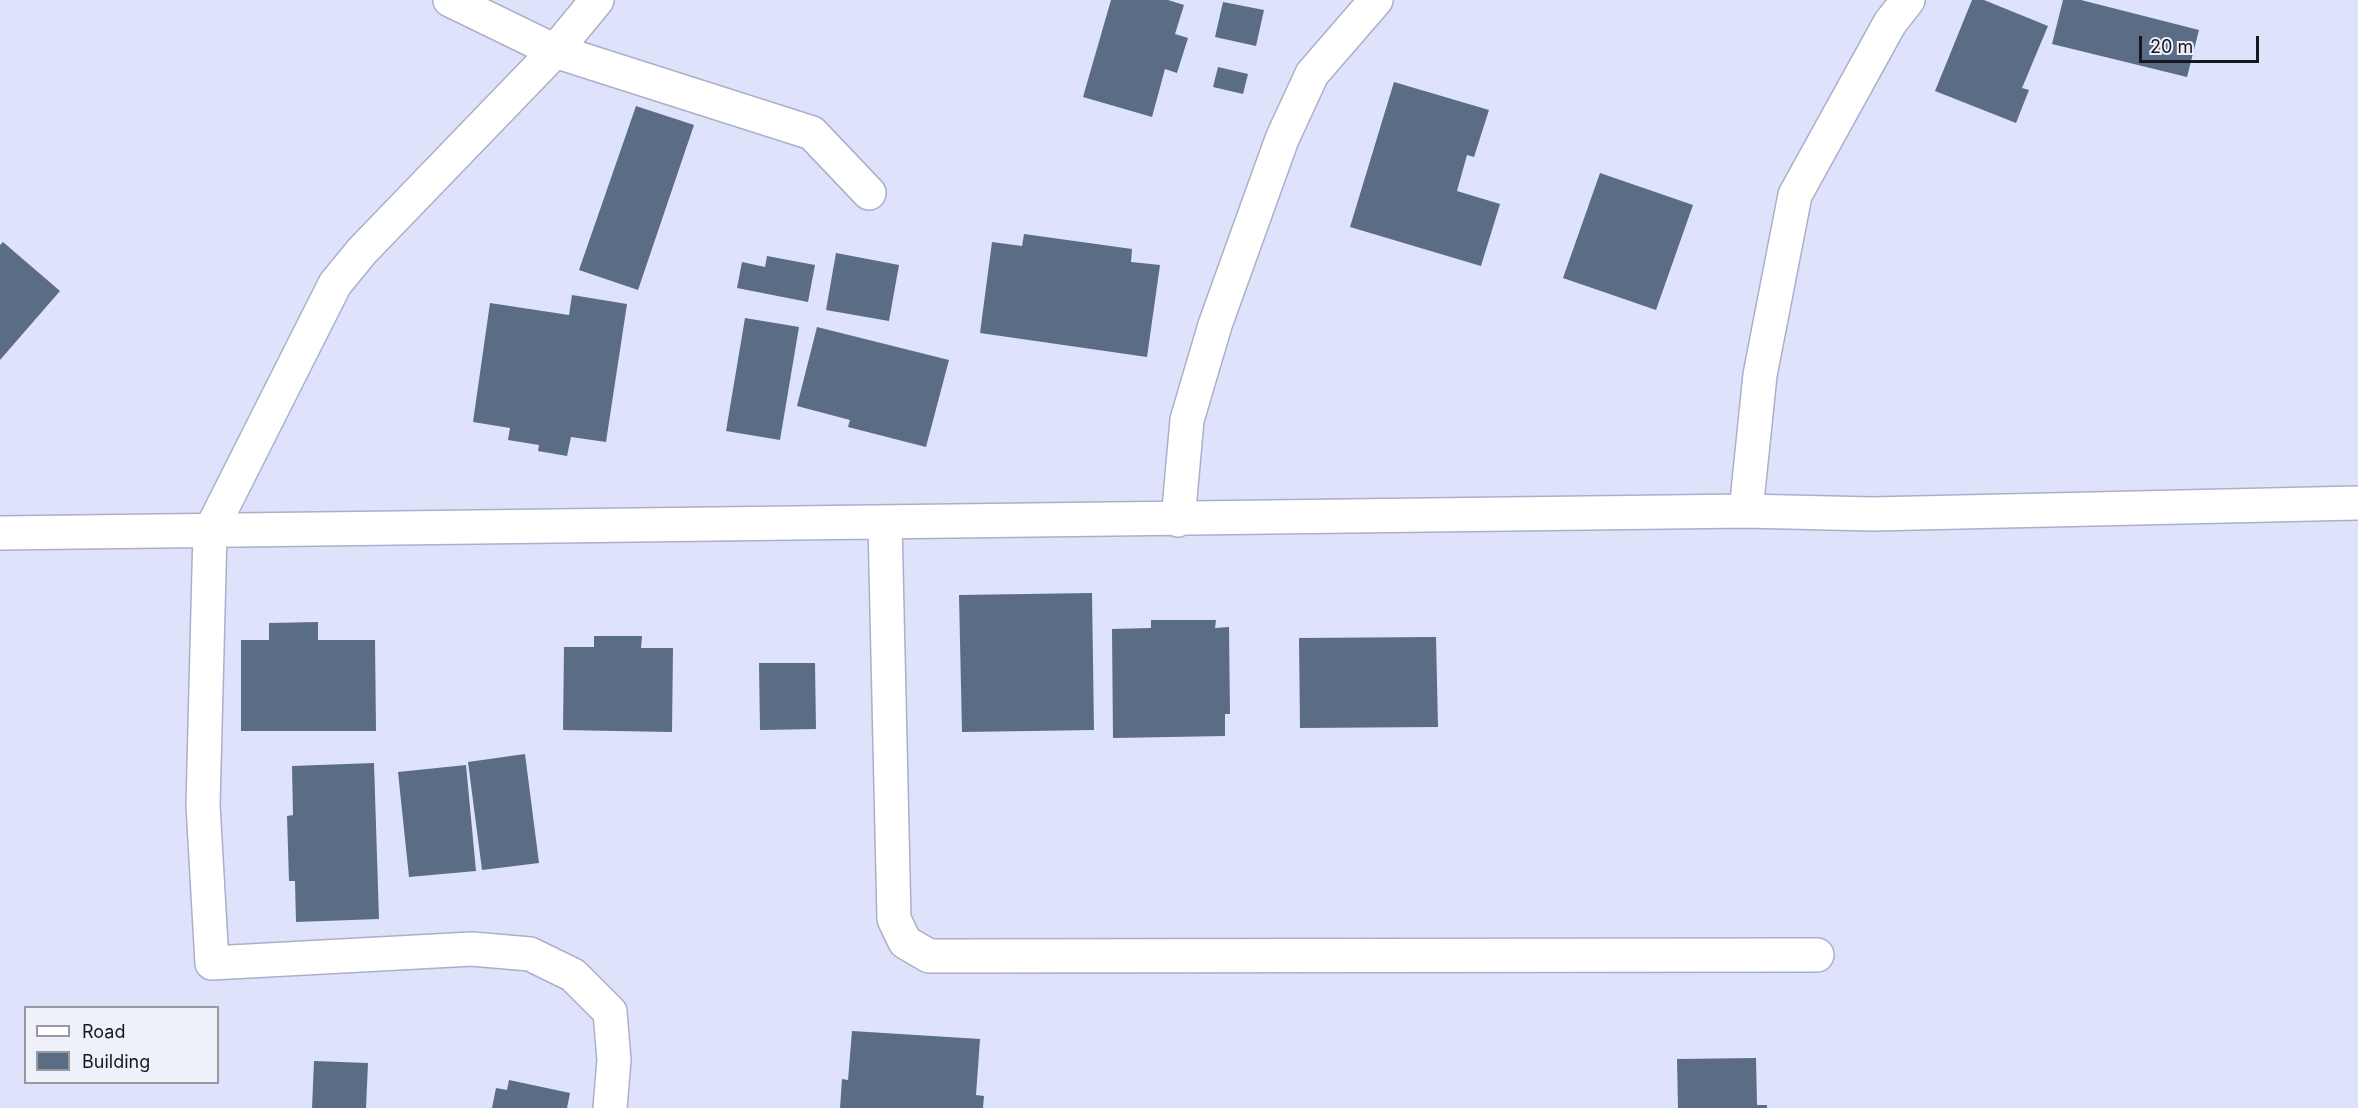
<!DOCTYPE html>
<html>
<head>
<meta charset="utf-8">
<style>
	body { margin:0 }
	#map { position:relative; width:2358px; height:1108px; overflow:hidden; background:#dee2fb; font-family:Inter,sans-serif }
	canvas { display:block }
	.legend { position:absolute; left:24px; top:1006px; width:195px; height:78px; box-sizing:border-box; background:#eef0fa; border:2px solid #9899a3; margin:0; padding:8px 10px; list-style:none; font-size:18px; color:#161720 }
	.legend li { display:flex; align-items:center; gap:12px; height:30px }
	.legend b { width:30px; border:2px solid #9899a3 }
	.scale { position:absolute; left:2139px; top:36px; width:120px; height:27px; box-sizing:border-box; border:3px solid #161720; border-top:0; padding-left:8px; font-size:18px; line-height:21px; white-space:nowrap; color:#161720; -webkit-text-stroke:4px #eef0fa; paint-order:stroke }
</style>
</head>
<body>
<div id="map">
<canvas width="2358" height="1108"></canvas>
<ul class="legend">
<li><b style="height:8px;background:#fff"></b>Road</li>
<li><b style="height:16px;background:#5a6d85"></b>Building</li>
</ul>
<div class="scale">20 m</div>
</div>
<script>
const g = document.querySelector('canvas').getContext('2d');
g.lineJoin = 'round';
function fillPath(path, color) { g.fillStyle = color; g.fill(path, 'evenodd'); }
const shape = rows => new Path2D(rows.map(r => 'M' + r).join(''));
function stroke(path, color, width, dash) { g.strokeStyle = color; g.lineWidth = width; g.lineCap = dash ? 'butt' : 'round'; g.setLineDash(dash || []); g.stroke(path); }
fillPath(shape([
	[1111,0,1168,0,1184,5,1175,34,1188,38,1177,73,1165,69,1152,117,1083,97],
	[1972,0,1984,0,2048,26,2022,88,2029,90,2016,123,1935,91],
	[2063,0,2081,0,2199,30,2187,77,2052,44],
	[1223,2,1264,10,1256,46,1215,37],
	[1218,67,1248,74,1243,94,1213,87],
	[1394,82,1489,110,1474,157,1467,155,1457,191,1500,204,1481,266,1350,227],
	[636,106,694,125,638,290,579,270],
	[1600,173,1693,205,1656,310,1563,278],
	[1024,234,1132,249,1131,262,1160,265,1147,357,980,333,992,242,1022,246],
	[3,242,60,291,0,360,0,245],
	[836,253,899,265,889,321,826,310],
	[767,256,815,265,808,302,737,288,742,262,765,267],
	[572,295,627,304,606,442,571,437,567,456,538,451,539,445,508,440,510,428,473,422,490,303,569,315],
	[745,318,799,327,780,440,726,431],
	[817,327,949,360,926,447,848,427,850,420,797,406],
	[1092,593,1094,730,962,732,959,595],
	[1151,620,1216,620,1215,628,1229,627,1230,714,1225,714,1225,736,1113,738,1112,629,1151,628],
	[318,622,318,640,375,640,376,731,241,731,241,640,269,640,269,623],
	[594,636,642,636,641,648,673,648,672,732,563,730,564,647,594,647],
	[1436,637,1438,727,1300,728,1299,638],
	[759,663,815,663,816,729,760,730],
	[525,754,539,863,482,870,468,762],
	[374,763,379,919,296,922,295,881,289,881,287,816,293,815,292,766],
	[466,765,476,871,409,877,398,772],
	[852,1031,980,1039,976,1095,984,1096,983,1108,840,1108,842,1079,848,1080],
	[1756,1058,1757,1105,1767,1105,1767,1108,1678,1108,1677,1059],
	[314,1061,368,1063,366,1108,312,1108],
	[509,1080,570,1093,567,1108,492,1108,496,1088,507,1090]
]), '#5a6d85');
const minor = shape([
	[450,0,555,51,812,133,869,193],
	[597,0,555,51,362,251,335,284,210,532,203,805,212,963,472,949,530,954,573,975,610,1012,614,1060,610,1108],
	[1746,511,1760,375,1795,195,1890,23,1908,0],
	[1178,520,1187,420,1215,325,1282,139,1312,74,1376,0],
	[885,522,894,919,905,942,929,956,1817,955],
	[0,533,1746,511,1872,514,2358,503]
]);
stroke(minor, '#abafc8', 36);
stroke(minor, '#fff', 33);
</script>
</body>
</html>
